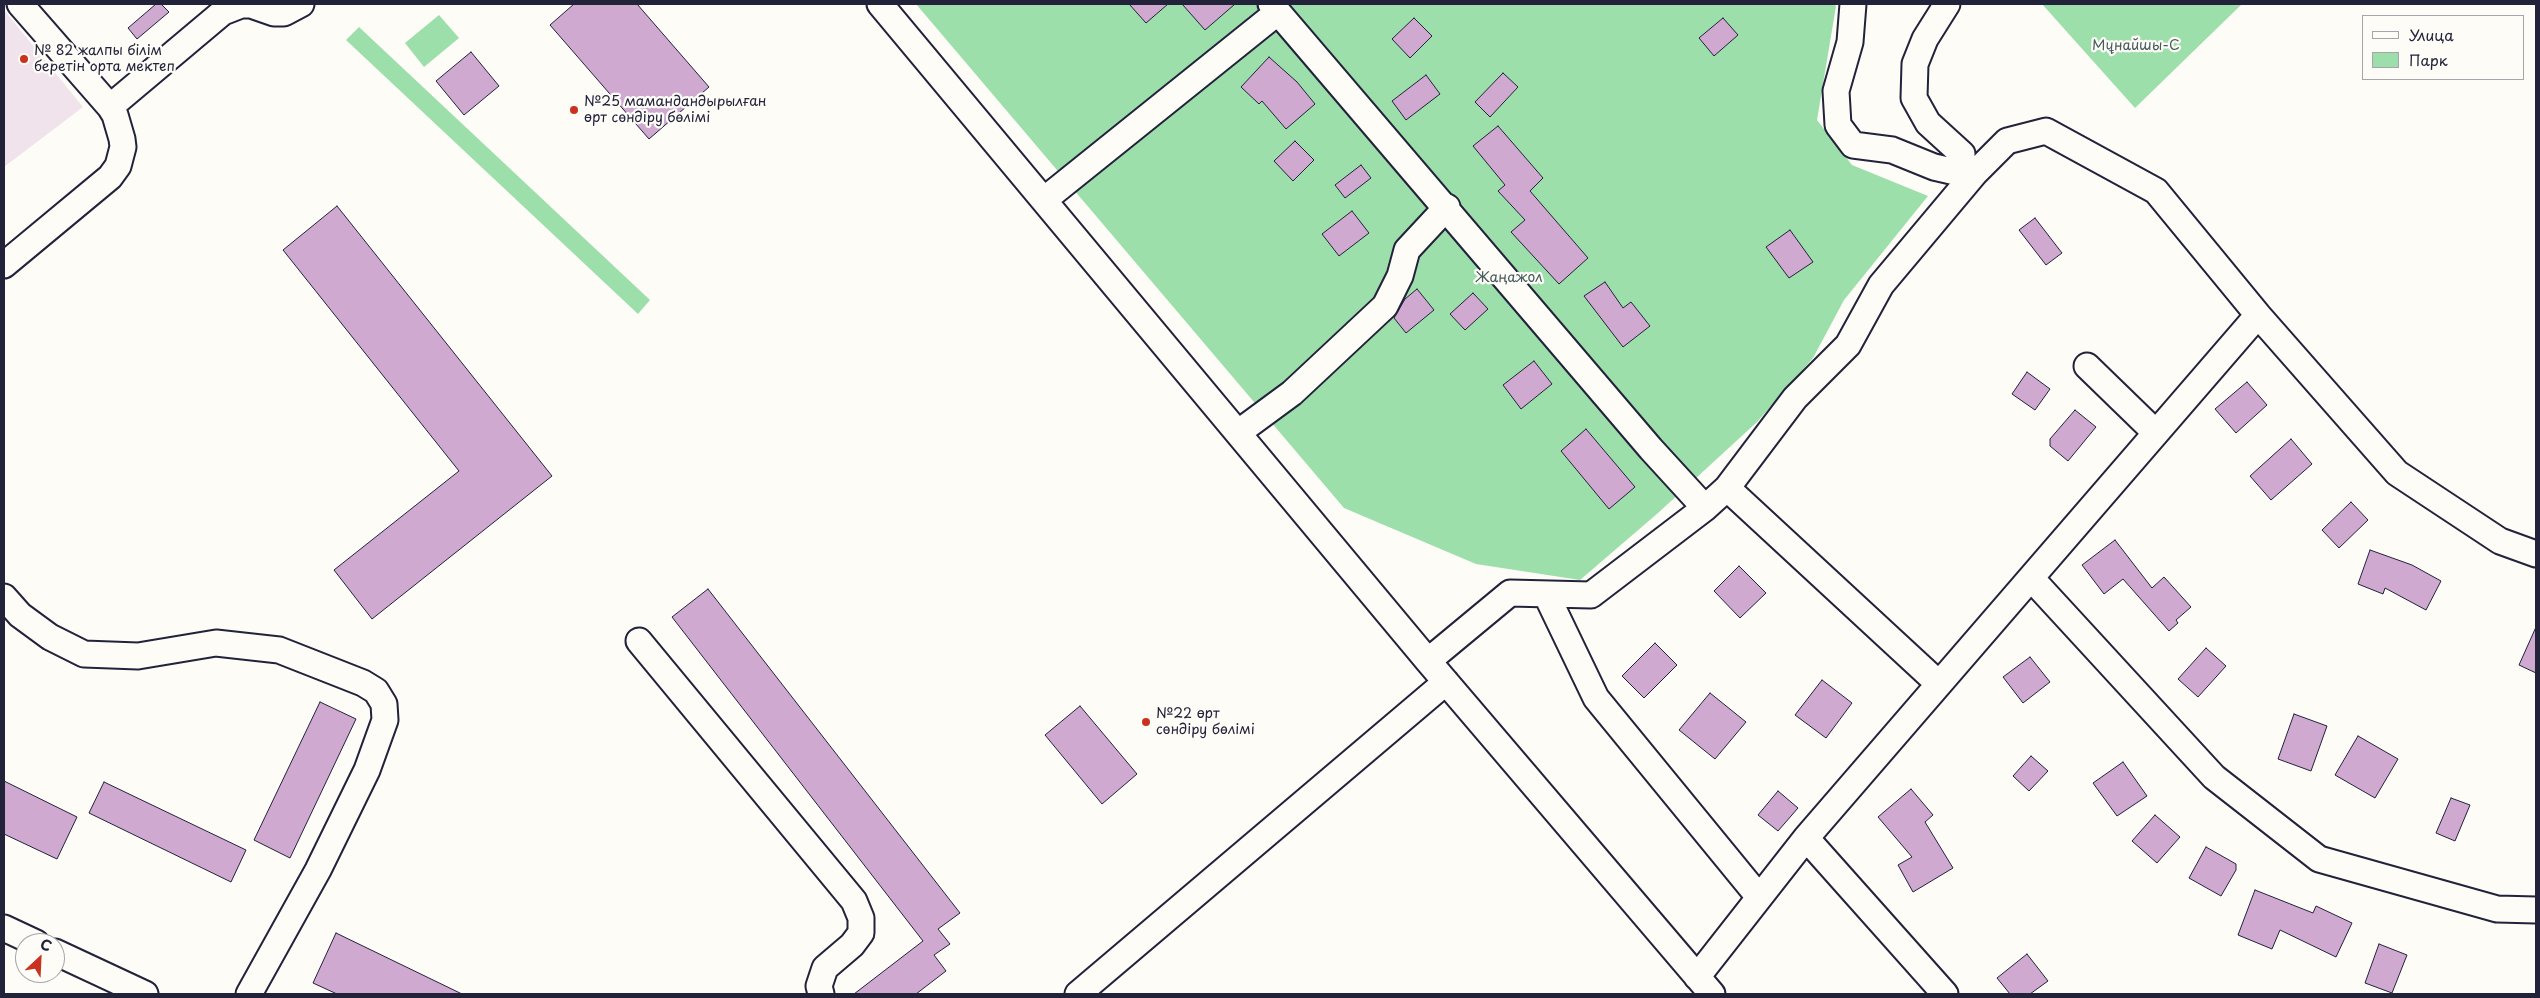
<!DOCTYPE html>
<html>
<head>
<meta charset="utf-8">
<style>
	body { margin:0 }
	#map { position:relative; width:2540px; height:998px; overflow:hidden; background:#fdfcf7; font-family:"Playpen Sans",sans-serif }
	canvas { display:block }
	.frame { position:absolute; inset:0; border:5px solid #22223b; pointer-events:none }
	.legend { position:absolute; left:2362px; top:15px; width:162px; height:65px; box-sizing:border-box; background:#fdfcf7; border:1px solid #a5a5ac; margin:0; padding:6px 9px; list-style:none; font-size:15px; color:#22223b }
	.legend li { display:flex; align-items:center; gap:10px; height:25px }
	.legend b { width:25px; border:1px solid #a5a5ac }
	.north { position:absolute; left:15px; top:933px; width:50px; height:50px; box-sizing:border-box; background:#fdfcf7; border:1px solid #a5a5ac; border-radius:50%; rotate:25deg; font-size:14px; font-weight:700; line-height:20px; text-align:center; color:#22223b }
	.north::after { content:''; display:block; margin:auto; width:18px; height:22px; background:#c8321e; clip-path:polygon(50% 0,100% 100%,50% 72%,0 100%) }
</style>
</head>
<body>
<div id="map">
<canvas width="2540" height="998"></canvas>
<div class="frame"></div>
<ul class="legend">
<li><b style="height:6px;background:#fdfcf7"></b>Улица</li>
<li><b style="height:14px;background:#9ddfaa"></b>Парк</li>
</ul>
<div class="north">С</div>
</div>
<script>
const g = document.querySelector('canvas').getContext('2d');
g.lineJoin = 'round';
function fillPath(path, color) { g.fillStyle = color; g.fill(path, 'evenodd'); }
const shape = rows => new Path2D(rows.map(r => 'M' + r).join(''));
function stroke(path, color, width, dash) { g.strokeStyle = color; g.lineWidth = width; g.lineCap = dash ? 'butt' : 'round'; g.setLineDash(dash || []); g.stroke(path); }
function drawText(font, color, halo, rows, align = 'center') {
  g.font = font + ' "Playpen Sans",sans-serif'; g.lineWidth = 4.5; g.setLineDash([]); g.textBaseline = 'middle'; g.strokeStyle = halo; g.fillStyle = color; for (const [text, x, y, turn = 0] of rows) {
    g.save(); g.translate(x, y); g.rotate((+turn || 0) * Math.PI / 180); g.textAlign = isNaN(turn) ? turn : align; if (halo) g.strokeText(text, 0, 0); g.fillText(text, 0, 0); g.restore();
  }
}
fillPath(shape([
	[4,10,83,107,4,167]
]), '#f0e3ec');
fillPath(shape([
	[916,4,1833,4,1836,6,1817,120,1852,165,1928,196,1844,300,1813,358,1757,422,1658,513,1580,580,1476,564,1344,508],
	[2042,4,2242,4,2135,108],
	[439,15,459,38,424,67,405,43],
	[359,27,650,300,638,314,346,40]
]), '#9ddfaa');
const building = shape([
	[156,4,161,4,169,12,137,39,128,28,156,4],
	[574,4,637,4,709,87,649,139,550,25,574,4],
	[1129,4,1168,4,1146,23,1129,4],
	[1182,4,1235,4,1205,30,1182,4],
	[1414,18,1432,36,1410,58,1392,39,1414,18],
	[1723,18,1738,35,1714,56,1699,38,1723,18],
	[471,52,499,86,464,115,436,81,471,52],
	[1269,57,1297,82,1315,104,1286,129,1262,101,1259,104,1241,87,1269,57],
	[1503,73,1518,87,1490,117,1475,102,1503,73],
	[1426,75,1440,94,1406,120,1392,101,1426,75],
	[1498,126,1543,178,1530,191,1588,258,1559,284,1511,232,1525,220,1498,191,1505,185,1473,146,1498,126],
	[1295,141,1314,160,1293,181,1274,161,1295,141],
	[1361,165,1371,178,1345,198,1335,185,1361,165],
	[337,206,552,476,372,619,334,570,459,471,283,250,337,206],
	[1352,211,1369,233,1339,256,1322,234,1352,211],
	[2035,218,2062,253,2046,265,2019,230,2035,218],
	[1790,230,1813,262,1789,278,1766,247,1790,230],
	[1605,282,1623,308,1631,302,1650,326,1623,347,1584,296,1605,282],
	[1417,289,1434,310,1406,333,1394,318,1405,299,1417,289],
	[1473,293,1488,309,1465,330,1450,314,1473,293],
	[1534,361,1552,384,1521,409,1503,385,1534,361],
	[2027,372,2050,389,2035,410,2012,394,2027,372],
	[2247,382,2267,405,2236,433,2215,409,2247,382],
	[2075,410,2096,427,2068,461,2050,446,2050,439,2075,410],
	[1586,429,1635,487,1609,509,1561,451,1586,429],
	[2291,439,2312,464,2271,500,2250,476,2291,439],
	[2351,502,2368,520,2339,548,2322,530,2351,502],
	[2115,540,2152,588,2164,577,2191,607,2176,620,2178,623,2169,631,2123,579,2104,594,2082,565,2115,540],
	[2370,550,2412,565,2441,581,2426,610,2385,588,2383,594,2358,584,2370,550],
	[1739,566,1766,593,1740,618,1714,591,1739,566],
	[708,589,960,913,938,929,950,944,934,955,946,971,916,994,854,994,923,941,672,617,708,589],
	[2536,627,2536,673,2519,665,2536,627],
	[1655,643,1677,665,1644,698,1622,676,1655,643],
	[2206,648,2226,666,2198,697,2178,679,2206,648],
	[2030,657,2050,682,2023,703,2003,677,2030,657],
	[1822,680,1852,703,1826,738,1795,715,1822,680],
	[1710,693,1746,722,1715,759,1679,730,1710,693],
	[320,702,356,719,290,858,254,840,320,702],
	[1080,706,1137,774,1102,804,1045,735,1080,706],
	[2294,714,2327,726,2311,771,2278,759,2294,714],
	[2358,736,2398,759,2375,798,2335,775,2358,736],
	[2031,756,2048,771,2029,791,2013,776,2031,756],
	[2123,762,2147,796,2117,816,2093,783,2123,762],
	[4,781,77,817,57,859,4,834,4,781],
	[104,782,246,850,231,882,89,813,104,782],
	[1911,789,1933,815,1925,822,1953,868,1913,892,1898,865,1912,857,1878,817,1911,789],
	[1778,791,1798,808,1778,831,1758,815,1778,791],
	[2451,798,2470,805,2455,841,2436,833,2451,798],
	[2155,815,2180,837,2157,863,2132,841,2155,815],
	[2206,847,2236,864,2236,870,2221,896,2189,878,2206,847],
	[2255,890,2313,913,2316,906,2352,923,2336,957,2280,930,2272,949,2238,935,2255,890],
	[336,933,462,994,337,994,313,983,336,933],
	[2379,944,2407,955,2392,993,2365,983,2379,944],
	[2027,954,2048,981,2030,994,2010,994,1997,978,2027,954]
]);
fillPath(building, '#d0a9d1');
stroke(building, '#22223b', 1);
const minor = shape([
	[20,4,110,107],
	[880,4,1428,661,1712,994],
	[1271,4,1651,449,1705,508],
	[1853,4,1850,42,1836,91,1838,125,1853,145,1892,150,1934,167,1960,173,1975,173],
	[1947,4,1925,39,1915,64,1914,98,1928,123,1962,154,1960,173],
	[1044,200,1278,12],
	[4,265,110,177,118,166,123,147,122,139,115,115,110,107,223,12,241,5,251,5,274,13,284,13,301,4],
	[2087,366,2156,433],
	[1239,432,1292,393,1385,306,1400,276,1407,250,1447,207],
	[1727,488,1939,684],
	[2031,578,2214,777,2319,859,2497,909,2536,910],
	[1546,594,1596,698,1759,897],
	[4,597,20,615,50,637,84,654,138,656,216,643,279,650,363,683,376,691,384,704,385,720,367,770,318,870,249,994],
	[639,641,854,901,861,918,861,933,852,945,825,968,819,986,821,994],
	[1428,661,1510,593,1591,595,1705,508,1727,488,1795,398,1848,345,1881,285,1975,173,2007,141,2046,131,2156,191,2258,315,2397,473,2500,541,2536,554],
	[1806,838,1945,994],
	[4,928,36,943],
	[55,952,145,994],
	[1697,977,1806,838,2258,315],
	[1078,994,1446,682]
]);
stroke(minor, '#22223b', 29);
stroke(minor, '#fdfcf7', 25);
for (const [x, y, r, color] of [
	[24,59,5,"#c8321e"],
	[574,110,5,"#c8321e"],
	[1146,722,5,"#c8321e"]
]) { const dot = new Path2D(); dot.arc(x, y, r, 0, 2 * Math.PI); g.fillStyle = color; g.fill(dot); stroke(dot, '#fdfcf7', 2); }
drawText('14px', '#475b5c', '#fdfcf7', [
	["Мұнайшы-С",2136,46],
	["Жаңажол",1509,278]
]);
drawText('14px', '#22223b', '#fdfcf7', [
	["№ 82 жалпы білім",34,51],
	["беретін орта мектеп",34,67],
	["№25 мамандандырылған",584,102],
	["өрт сөндіру бөлімі",584,118],
	["№22 өрт",1156,714],
	["сөндіру бөлімі",1156,730]
], 'left');
</script>
</body>
</html>
